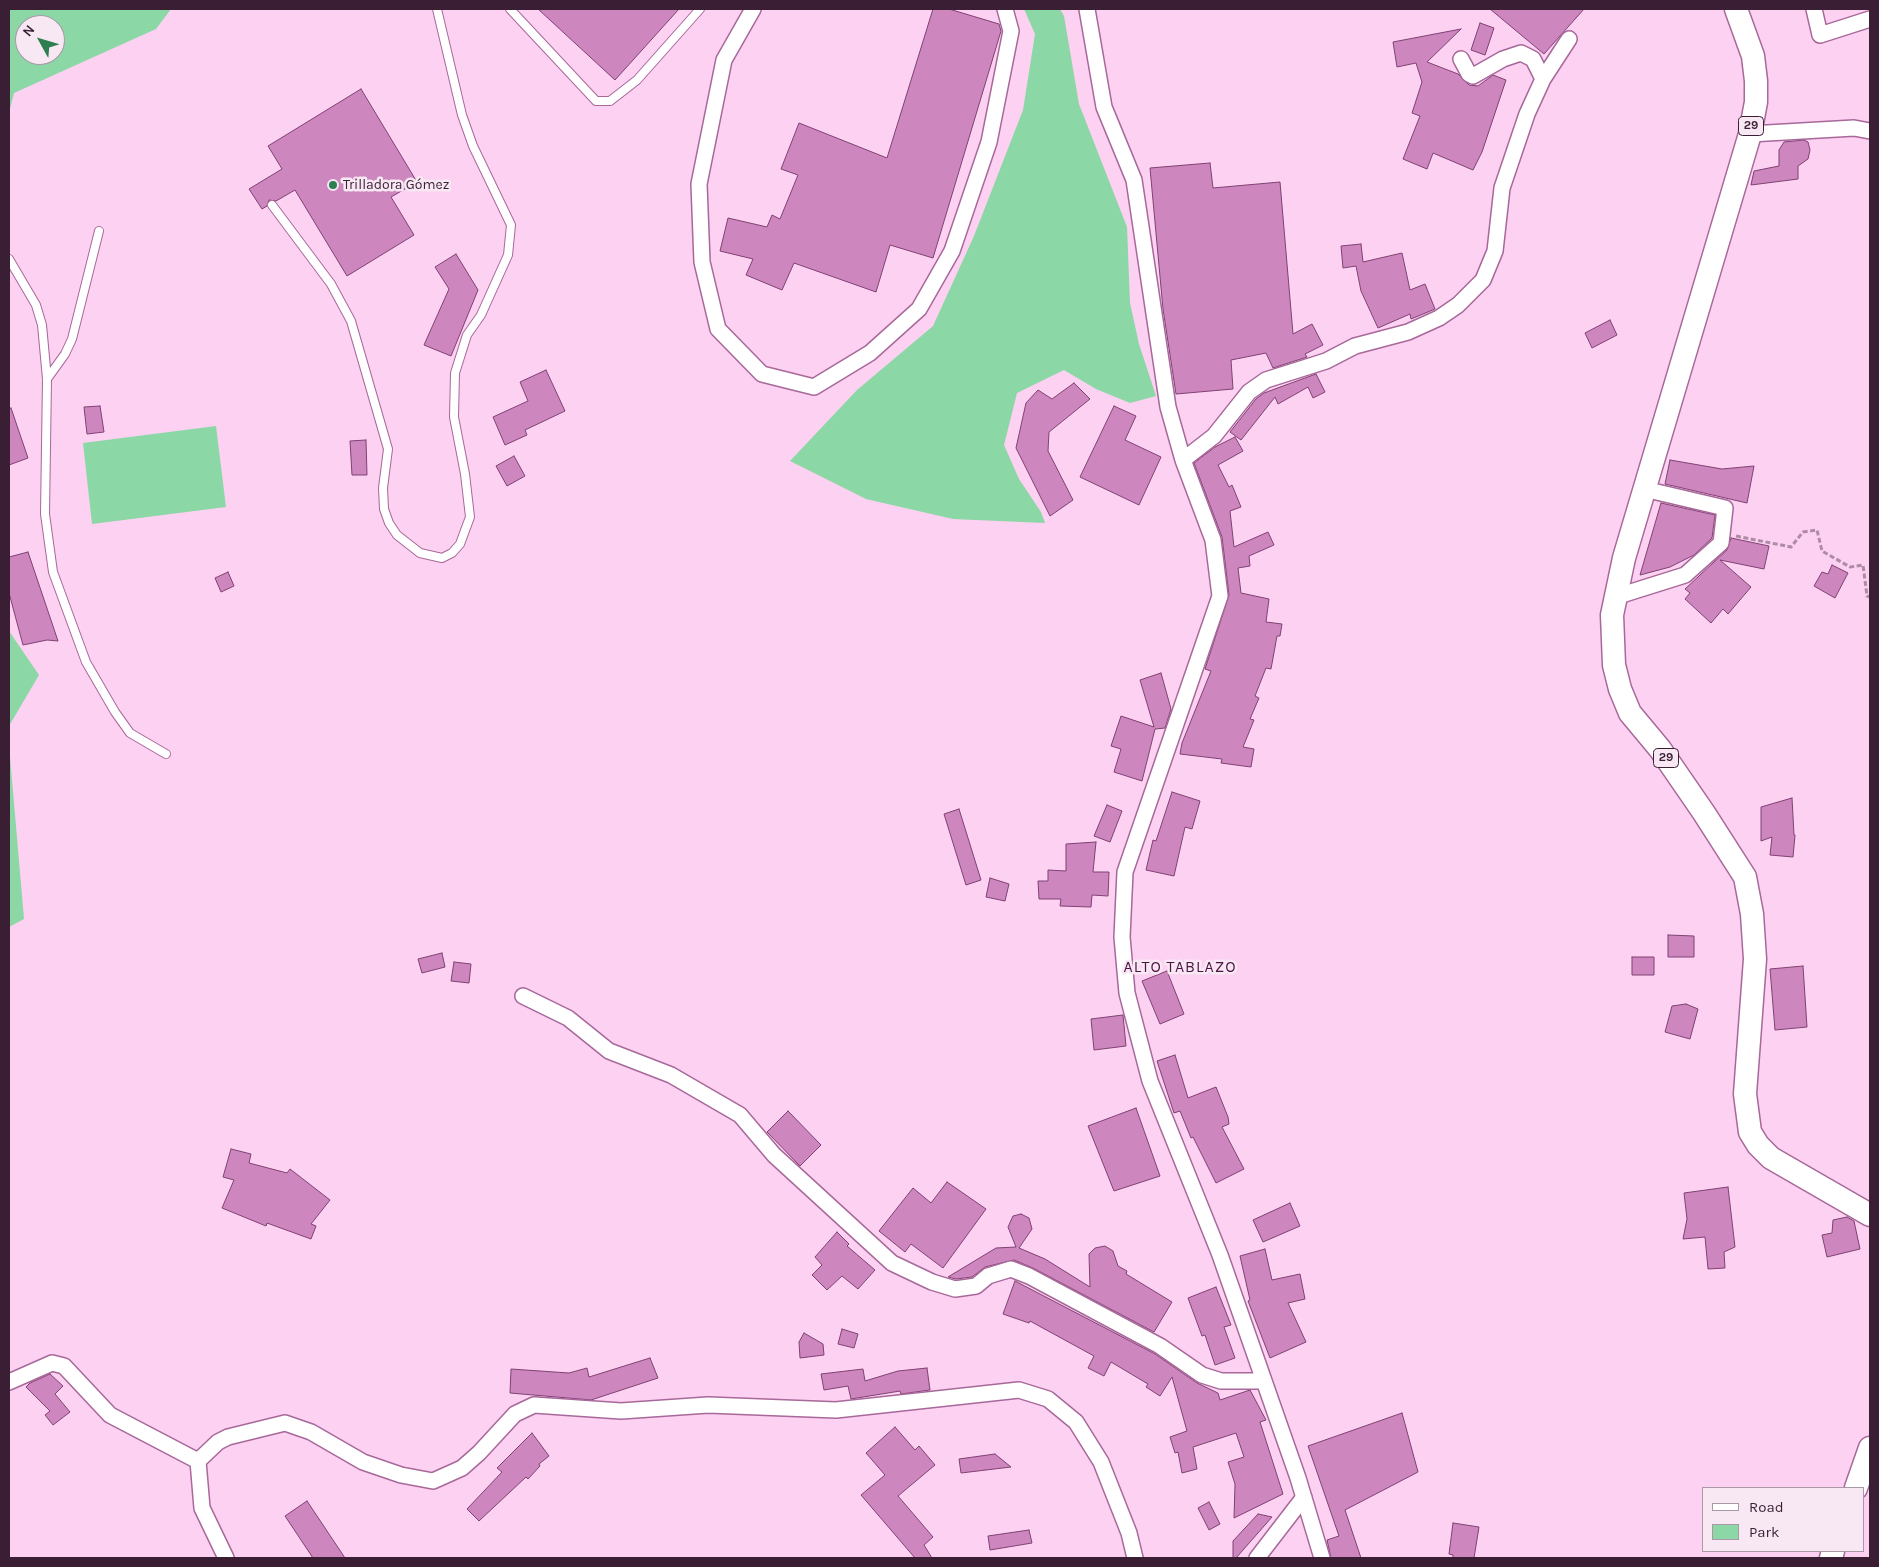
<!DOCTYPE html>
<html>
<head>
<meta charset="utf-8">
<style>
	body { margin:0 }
	#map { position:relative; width:1879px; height:1567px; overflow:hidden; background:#fcd1f1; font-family:Karla,sans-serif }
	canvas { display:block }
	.frame { position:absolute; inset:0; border:10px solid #3a1f34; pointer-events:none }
	.legend { position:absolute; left:1702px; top:1487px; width:162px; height:65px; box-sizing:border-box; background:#f7e8f3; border:1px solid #ab98a7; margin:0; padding:6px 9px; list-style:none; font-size:15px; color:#3a1f34 }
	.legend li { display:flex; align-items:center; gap:10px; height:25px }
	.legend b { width:25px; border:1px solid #ab98a7 }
	.north { position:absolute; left:15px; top:15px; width:50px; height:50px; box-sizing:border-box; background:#f7e8f3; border:1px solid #ab98a7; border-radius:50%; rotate:309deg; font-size:14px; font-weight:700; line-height:20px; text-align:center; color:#3a1f34 }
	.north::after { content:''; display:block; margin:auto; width:18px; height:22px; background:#2d7f51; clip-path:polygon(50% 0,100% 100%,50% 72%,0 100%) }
</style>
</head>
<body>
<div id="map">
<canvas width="1879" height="1567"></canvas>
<div class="frame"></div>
<ul class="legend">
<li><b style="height:6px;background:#fff"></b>Road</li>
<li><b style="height:14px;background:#8bd7a6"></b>Park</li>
</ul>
<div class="north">N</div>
</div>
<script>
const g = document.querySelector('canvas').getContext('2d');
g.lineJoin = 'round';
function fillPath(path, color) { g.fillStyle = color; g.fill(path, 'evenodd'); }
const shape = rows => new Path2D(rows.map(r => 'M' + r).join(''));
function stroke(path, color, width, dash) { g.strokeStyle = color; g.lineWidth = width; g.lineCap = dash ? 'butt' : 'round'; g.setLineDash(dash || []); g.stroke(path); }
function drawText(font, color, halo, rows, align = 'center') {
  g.font = font + ' Karla,sans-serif'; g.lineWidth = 5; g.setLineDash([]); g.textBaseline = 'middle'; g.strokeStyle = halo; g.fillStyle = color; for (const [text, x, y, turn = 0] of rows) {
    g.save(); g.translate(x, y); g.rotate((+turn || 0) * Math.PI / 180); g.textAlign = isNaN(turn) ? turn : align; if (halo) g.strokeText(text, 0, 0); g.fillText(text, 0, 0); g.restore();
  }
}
fillPath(shape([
	[9,9,171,9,156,29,14,93,9,113],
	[25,25,55,25,55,55,25,55],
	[1024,9,1060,9,1064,16,1079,104,1127,227,1130,303,1139,344,1156,396,1130,403,1096,389,1064,370,1017,393,1004,445,1019,479,1041,512,1045,523,953,519,866,499,790,461,857,390,933,326,974,236,1023,110,1035,34],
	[216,426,226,507,92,524,83,443],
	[9,631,39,675,9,726],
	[9,745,24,919,9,927]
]), '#8bd7a6');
const building = shape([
	[538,9,679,9,615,80,538,9],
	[933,9,949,9,999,24,1001,31,933,258,890,245,876,292,794,263,782,290,746,275,753,259,720,251,728,218,767,227,772,215,780,219,798,175,781,169,799,123,887,158,933,9],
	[1490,9,1584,9,1544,54,1490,9],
	[1480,23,1494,28,1485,55,1471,50,1480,23],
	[1461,29,1427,62,1458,74,1469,85,1478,86,1493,75,1506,80,1482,152,1473,170,1433,153,1427,169,1403,159,1420,116,1412,113,1422,82,1416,63,1397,67,1393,42,1461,29],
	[361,89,417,182,391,197,414,235,347,276,295,190,276,201,269,200,267,206,262,209,249,189,282,169,268,146,361,89],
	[1804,140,1808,142,1810,150,1808,159,1798,166,1798,179,1751,185,1754,171,1779,166,1779,150,1784,142,1804,140],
	[1210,163,1213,188,1280,182,1293,334,1312,324,1323,345,1305,354,1307,357,1273,368,1266,353,1231,360,1233,389,1176,394,1163,309,1150,168,1210,163],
	[1361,244,1363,262,1402,253,1410,290,1425,284,1435,309,1411,319,1410,314,1378,328,1361,291,1356,266,1343,268,1341,246,1361,244],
	[456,254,478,290,451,356,424,345,449,289,435,267,456,254],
	[1610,320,1617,335,1592,348,1585,333,1610,320],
	[546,370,565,411,525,430,527,435,505,445,493,417,528,401,520,382,546,370],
	[1316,374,1325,392,1313,398,1308,387,1278,404,1275,397,1241,440,1230,432,1256,399,1264,393,1316,374],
	[1074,383,1090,399,1049,432,1048,451,1073,500,1050,516,1016,448,1026,403,1038,390,1052,399,1074,383],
	[100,406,104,432,87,434,84,407,100,406],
	[1114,406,1136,416,1125,440,1161,457,1139,505,1080,477,1114,406],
	[11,408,28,458,9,465,9,409,11,408],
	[1235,437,1243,451,1218,465,1229,487,1232,485,1241,507,1230,511,1234,547,1268,532,1274,545,1249,556,1250,566,1238,568,1241,593,1269,599,1266,622,1282,624,1280,636,1277,636,1271,669,1266,668,1255,696,1259,698,1250,719,1254,720,1243,747,1254,749,1251,767,1221,763,1222,759,1180,754,1182,743,1211,671,1205,669,1229,595,1222,537,1194,463,1215,447,1235,437],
	[366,440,367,475,352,475,350,441,366,440],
	[514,456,525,476,507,486,496,466,514,456],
	[1670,460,1722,469,1754,466,1747,503,1665,484,1670,460],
	[1661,503,1715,515,1712,538,1694,555,1670,567,1640,575,1661,503],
	[1731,538,1769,546,1764,569,1720,560,1751,587,1728,614,1723,609,1711,623,1685,599,1690,593,1685,589,1727,550,1731,538],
	[28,552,58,641,47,640,23,645,9,593,9,557,28,552],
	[1832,565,1848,573,1835,598,1814,586,1822,572,1828,574,1832,565],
	[228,572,234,586,221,592,215,578,228,572],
	[1161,673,1171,709,1165,728,1155,729,1142,781,1114,772,1121,749,1111,746,1121,716,1154,727,1140,680,1161,673],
	[1172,792,1200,801,1192,829,1185,827,1174,876,1146,870,1153,840,1156,841,1172,792],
	[1792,798,1794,835,1795,835,1793,857,1770,855,1772,837,1761,841,1761,807,1792,798],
	[1107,805,1122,811,1110,842,1094,836,1107,805],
	[959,809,981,880,966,885,944,814,959,809],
	[1096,842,1093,872,1109,872,1108,896,1092,895,1091,907,1060,906,1061,899,1039,899,1038,881,1048,881,1048,870,1066,871,1066,844,1096,842],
	[990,878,1009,884,1005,901,986,897,990,878],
	[1668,935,1694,936,1694,957,1668,957,1668,935],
	[442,953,445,967,422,973,418,959,442,953],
	[1632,957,1654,957,1654,975,1632,975,1632,957],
	[454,962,471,964,469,983,451,981,454,962],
	[1803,966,1807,1027,1775,1030,1770,969,1803,966],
	[1167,971,1184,1014,1160,1024,1142,981,1167,971],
	[1686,1004,1698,1009,1690,1039,1665,1032,1672,1006,1686,1004],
	[1123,1015,1126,1046,1094,1050,1091,1019,1123,1015],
	[1175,1055,1188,1098,1216,1087,1228,1117,1229,1124,1222,1127,1244,1169,1216,1183,1193,1137,1191,1138,1180,1111,1174,1113,1157,1061,1175,1055],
	[1136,1108,1160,1176,1114,1191,1088,1126,1136,1108],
	[788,1111,821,1145,800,1166,767,1132,788,1111],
	[231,1149,251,1154,249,1163,287,1173,290,1169,330,1200,311,1224,316,1226,311,1239,267,1223,266,1226,222,1208,234,1180,223,1177,231,1149],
	[947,1182,986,1209,943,1268,911,1244,905,1252,879,1231,913,1188,931,1203,947,1182],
	[1728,1187,1735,1247,1724,1252,1725,1268,1708,1269,1705,1237,1683,1239,1687,1219,1684,1193,1728,1187],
	[1290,1203,1300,1226,1263,1242,1253,1220,1290,1203],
	[1021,1214,1029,1218,1032,1229,1019,1248,1045,1259,1090,1287,1089,1254,1095,1248,1105,1246,1113,1251,1118,1266,1127,1271,1126,1274,1172,1302,1154,1332,1033,1268,1014,1260,985,1267,972,1277,956,1279,948,1277,996,1248,1016,1247,1008,1227,1013,1216,1021,1214],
	[1847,1217,1854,1221,1860,1249,1827,1257,1822,1235,1832,1233,1833,1220,1847,1217],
	[837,1232,849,1244,847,1246,875,1270,858,1289,842,1276,827,1290,812,1275,822,1265,815,1257,837,1232],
	[1265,1249,1272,1280,1300,1274,1305,1299,1288,1303,1306,1342,1270,1358,1248,1301,1250,1300,1240,1256,1265,1249],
	[1015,1281,1155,1354,1197,1383,1218,1393,1220,1400,1250,1390,1266,1420,1260,1422,1283,1494,1234,1518,1235,1484,1228,1462,1244,1457,1236,1433,1193,1447,1197,1469,1182,1473,1178,1452,1175,1453,1170,1437,1187,1431,1172,1377,1160,1396,1146,1387,1148,1384,1111,1362,1104,1376,1088,1368,1094,1356,1030,1321,1029,1323,1003,1314,1015,1281],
	[1216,1287,1231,1325,1224,1327,1235,1358,1215,1365,1205,1335,1202,1336,1188,1298,1216,1287],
	[842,1329,858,1334,854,1348,838,1344,842,1329],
	[804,1333,823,1344,824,1355,800,1358,799,1342,804,1333],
	[650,1358,658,1378,591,1400,510,1393,511,1369,569,1373,587,1368,589,1377,650,1358],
	[927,1368,930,1390,901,1394,900,1391,851,1399,848,1386,824,1390,821,1374,863,1369,865,1381,898,1371,927,1368],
	[50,1374,63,1386,55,1394,70,1412,53,1425,45,1415,50,1411,26,1387,30,1383,50,1374],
	[1402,1413,1418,1472,1345,1510,1361,1558,1331,1558,1327,1540,1339,1536,1308,1446,1402,1413],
	[895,1427,915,1450,919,1446,935,1465,898,1496,933,1537,924,1545,932,1558,915,1558,861,1495,885,1475,866,1453,895,1427],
	[532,1433,549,1456,539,1464,540,1466,528,1479,526,1477,479,1521,467,1509,502,1472,497,1468,532,1433],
	[995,1454,1011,1467,961,1473,959,1459,995,1454],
	[307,1501,345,1558,313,1558,285,1516,307,1501],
	[1209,1502,1220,1524,1209,1530,1198,1508,1209,1502],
	[1258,1514,1272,1517,1236,1558,1233,1558,1233,1541,1258,1514],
	[1453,1523,1479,1527,1474,1558,1453,1558,1453,1555,1449,1554,1453,1523],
	[1029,1530,1032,1543,990,1550,988,1536,1029,1530]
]);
fillPath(building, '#cd87be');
stroke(building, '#7f4172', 1);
const lane = shape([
	[510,9,596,101,610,101,637,80,700,9],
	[272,205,331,284,351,321,388,449,383,488,384,509,389,523,397,535,420,553,442,558,452,553,460,544,470,517,465,474,454,417,455,373,467,335,481,315,508,255,511,225,473,146,462,115,437,9],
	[9,259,36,305,42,325,47,379,45,514,53,572,86,662,115,712,130,733,166,754],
	[47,379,65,354,72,339,99,231]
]);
const street = shape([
	[753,9,724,60,699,184,702,262,718,329,762,374,814,387,870,353,919,309,952,251,989,142,1011,31,1005,9],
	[1087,9,1104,107,1134,180,1168,407,1183,460,1213,540,1220,596,1125,872,1122,937,1127,993,1150,1081,1220,1255,1298,1478,1322,1558],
	[1814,9,1820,35,1870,19],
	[1461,59,1469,74,1473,76,1503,59,1521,53,1533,59,1543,79],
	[1750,134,1854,128,1870,131],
	[1183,460,1214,436,1249,392,1266,380,1326,361,1355,346,1408,332,1439,318,1458,305,1483,280,1495,251,1502,188,1527,114,1543,79,1569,39],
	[1615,597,1685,575,1721,543,1725,508,1644,489],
	[523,996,568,1018,609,1051,671,1075,740,1115,774,1155,892,1263,932,1282,955,1289,976,1286,988,1276,1011,1269,1029,1276,1160,1346,1202,1375,1221,1381,1263,1381],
	[9,1382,52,1363,64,1366,110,1415,198,1461],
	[226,1558,202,1508,198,1461,218,1442,228,1437,285,1423,311,1432,363,1462,401,1475,433,1481,462,1468,479,1453,515,1414,534,1405,621,1411,708,1405,836,1410,1019,1390,1048,1399,1076,1422,1101,1462,1129,1533,1135,1558],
	[1257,1558,1304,1497]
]);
const primary = shape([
	[1736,9,1753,56,1756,81,1756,102,1750,134,1624,558,1612,615,1614,665,1620,689,1630,713,1660,749,1704,813,1745,877,1752,914,1755,959,1745,1094,1750,1132,1758,1145,1771,1158,1870,1215],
	[1856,1488,1870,1448],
	[1831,1558,1833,1551]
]);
stroke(lane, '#a8689a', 10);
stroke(street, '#a8689a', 18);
stroke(primary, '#a8689a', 25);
stroke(shape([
	[1736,536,1791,547,1803,532,1817,530,1822,551,1850,567,1863,565,1867,596,1870,597]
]), '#af8ba6', 3, [5, 2.5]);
stroke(lane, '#fff', 8);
stroke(street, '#fff', 15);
stroke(primary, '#fff', 22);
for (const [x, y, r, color] of [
	[333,185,5,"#2d7f51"]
]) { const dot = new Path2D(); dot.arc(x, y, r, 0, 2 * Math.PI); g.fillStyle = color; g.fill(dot); stroke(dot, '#f7e8f3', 2); }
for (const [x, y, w] of [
	[1751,126,25],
	[1666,758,25]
]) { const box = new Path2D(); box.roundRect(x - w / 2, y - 9.5, w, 19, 4); g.fillStyle = '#f7e8f3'; g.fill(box); stroke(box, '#3a1f34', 1); }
drawText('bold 12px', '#3a1f34', null, [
	["29",1751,126],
	["29",1666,758]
]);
drawText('14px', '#3a1f34', '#f7e8f3', [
	["Trilladora Gómez",343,185]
], 'left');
g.letterSpacing = '1px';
drawText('16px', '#4d1343', '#f7e8f3', [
	["ALTO TABLAZO",1180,967]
]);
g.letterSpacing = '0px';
</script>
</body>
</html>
